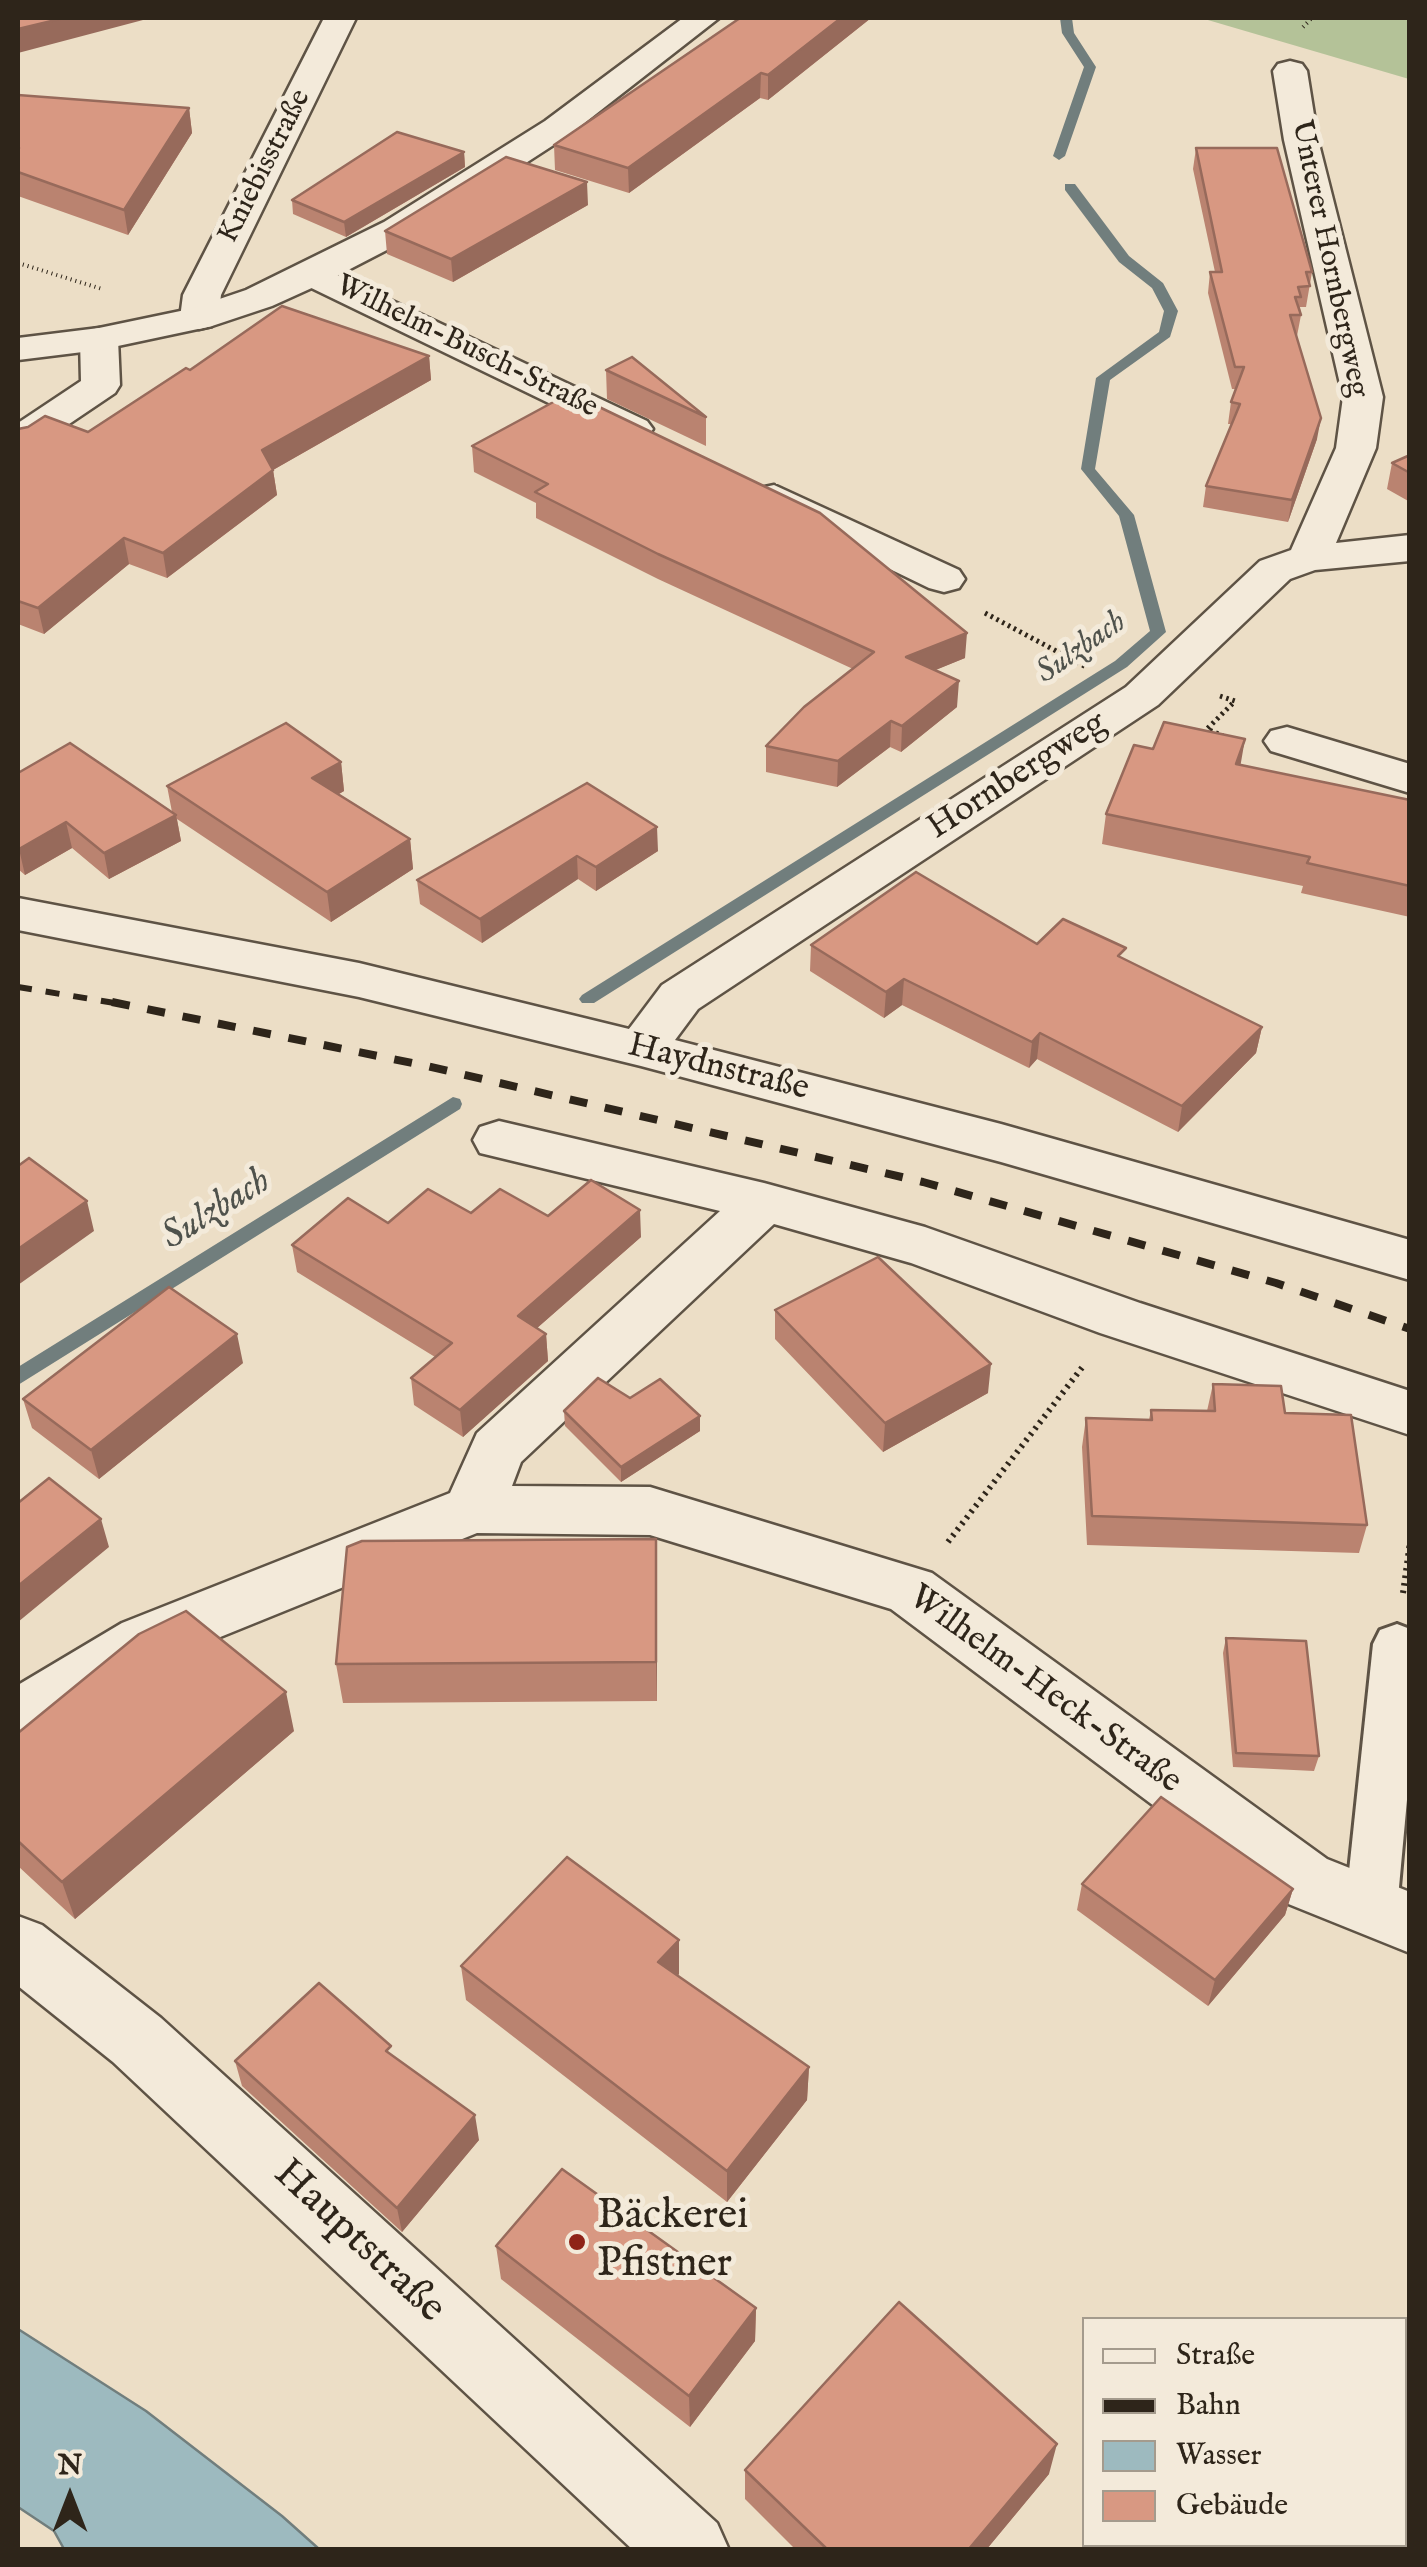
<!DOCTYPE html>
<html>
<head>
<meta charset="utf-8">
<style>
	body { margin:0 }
	#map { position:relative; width:1427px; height:2567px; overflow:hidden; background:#ecdec6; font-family:"IM FELL English",serif }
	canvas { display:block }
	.frame { position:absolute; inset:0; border:20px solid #2e251a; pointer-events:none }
	.legend { position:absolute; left:1082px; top:2317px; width:325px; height:230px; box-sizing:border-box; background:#f3eada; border:2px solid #a49b8d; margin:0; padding:12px 18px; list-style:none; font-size:30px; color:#2e251a }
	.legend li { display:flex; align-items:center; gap:20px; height:50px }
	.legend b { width:50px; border:2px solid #a49b8d }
	.north { position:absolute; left:20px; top:2447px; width:100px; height:100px; -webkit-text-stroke:8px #f3eada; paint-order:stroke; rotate:0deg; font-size:28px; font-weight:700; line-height:40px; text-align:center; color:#2e251a }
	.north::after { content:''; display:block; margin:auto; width:35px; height:45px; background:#2e251a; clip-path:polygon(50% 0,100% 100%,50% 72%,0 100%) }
</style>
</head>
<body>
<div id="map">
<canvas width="1427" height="2567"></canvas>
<div class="frame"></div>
<ul class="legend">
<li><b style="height:12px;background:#f3eada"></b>Straße</li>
<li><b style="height:12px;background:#2e251a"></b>Bahn</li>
<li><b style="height:28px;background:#9dbabf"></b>Wasser</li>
<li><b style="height:28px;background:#d89882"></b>Gebäude</li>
</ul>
<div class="north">N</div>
</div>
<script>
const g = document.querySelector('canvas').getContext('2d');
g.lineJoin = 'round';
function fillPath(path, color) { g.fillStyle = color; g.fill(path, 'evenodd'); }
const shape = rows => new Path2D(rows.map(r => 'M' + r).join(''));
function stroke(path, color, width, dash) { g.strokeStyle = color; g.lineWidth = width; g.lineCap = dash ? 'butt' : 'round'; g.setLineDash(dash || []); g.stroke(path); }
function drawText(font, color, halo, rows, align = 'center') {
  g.font = font + ' "IM FELL English",serif'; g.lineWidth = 10; g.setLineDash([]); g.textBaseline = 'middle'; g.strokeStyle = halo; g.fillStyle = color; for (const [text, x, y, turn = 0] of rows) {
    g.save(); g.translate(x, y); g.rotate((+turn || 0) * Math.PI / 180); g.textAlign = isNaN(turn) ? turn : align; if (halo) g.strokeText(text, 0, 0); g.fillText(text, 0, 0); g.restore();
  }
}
fillPath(shape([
	[1201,18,1409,18,1409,79]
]), '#b4c298');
const water = shape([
	[18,2329,146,2411,282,2516,319,2549,64,2549,54,2531,18,2507,18,2329]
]);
fillPath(water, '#9dbabf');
stroke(water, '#717e7d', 2.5);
fillPath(shape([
	[1060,18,1072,18,1074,33,1096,67,1065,156,1059,160,1053,156,1084,67,1062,33,1060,18],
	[1065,184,1075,184,1129,256,1163,283,1178,311,1170,337,1110,380,1095,469,1134,515,1166,632,1127,667,594,1003,582,1003,579,999,582,995,1115,661,1150,631,1119,516,1081,469,1096,378,1159,332,1164,311,1152,288,1119,262,1065,190,1065,184],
	[453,1097,460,1099,462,1104,460,1109,18,1385,18,1367,453,1097]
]), '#717e7d');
const service = shape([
	[1397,1624,1410,1629,1410,1767,1397,1909,1389,1925,1371,1932,1353,1925,1345,1909,1373,1644,1380,1630,1397,1624]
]);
const minor = shape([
	[324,18,356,18,221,295,218,318,212,326,199,329,186,326,180,318,183,295,324,18],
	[1290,61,1302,64,1307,71,1318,140,1383,397,1376,448,1336,543,1410,535,1410,561,1315,570,1290,579,1158,705,698,1009,675,1040,1001,1124,1410,1240,1410,1280,1001,1162,641,1066,359,997,18,930,18,898,359,963,629,1029,662,985,1126,687,1260,561,1291,550,1336,448,1343,397,1284,140,1273,71,1278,64,1290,61],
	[312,263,647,421,653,429,647,437,633,441,619,437,299,282,294,274,299,266,312,263],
	[99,328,112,331,118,339,120,385,115,393,32,449,18,453,18,423,81,381,80,339,86,331,99,328],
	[774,485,959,570,965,579,959,588,944,592,929,588,760,506,754,497,760,488,774,485],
	[1287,727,1410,764,1410,793,1271,751,1264,741,1271,731,1287,727],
	[499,1121,764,1183,925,1227,1140,1303,1410,1391,1410,1435,1100,1333,911,1263,774,1224,521,1462,512,1486,650,1487,932,1573,1327,1859,1410,1892,1410,1953,1281,1901,891,1609,650,1535,477,1533,166,1659,40,1736,18,1743,18,1685,122,1623,450,1493,477,1433,720,1211,480,1153,473,1140,480,1127,499,1121]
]);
const tertiary = shape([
	[683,18,719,18,569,135,410,238,325,282,272,306,212,326,99,350,18,360,18,338,99,328,190,309,246,290,384,222,545,121,683,18],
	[18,1916,42,1925,161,2018,717,2523,729,2550,633,2550,113,2062,18,1986,18,1916]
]);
stroke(service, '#5e5345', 6);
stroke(minor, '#5e5345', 5);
stroke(tertiary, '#5e5345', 5);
stroke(shape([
	[1303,27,1312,18],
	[18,263,102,289]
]), '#2e251a', 4, [1, 4]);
stroke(shape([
	[985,613,1088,668],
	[1220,696,1235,701,1207,729,1223,736]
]), '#2e251a', 5, [2.5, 4]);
stroke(shape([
	[948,1542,1084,1365],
	[1403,1593,1410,1542]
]), '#2e251a', 6, [2.5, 5]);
fillPath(service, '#f3eada');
fillPath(minor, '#f3eada');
fillPath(tertiary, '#f3eada');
stroke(shape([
	[18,987,127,1005]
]), '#2e251a', 6, [14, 14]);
stroke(shape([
	[112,1002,427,1066,923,1182,1276,1283,1410,1329]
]), '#2e251a', 8, [18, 18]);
fillPath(shape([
	[740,18,871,18,768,100,760,98,629,193,555,170,554,145],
	[18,95,189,108,192,133,128,235,18,196],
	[1196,148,1312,272,1306,307,1300,307,1301,315,1297,336,1317,439,1288,522,1203,507,1206,486,1231,424,1228,424,1231,402,1236,389,1232,389,1208,293,1210,272,1215,272,1193,169],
	[464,152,465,167,346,237,293,214,292,200],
	[588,205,453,282,387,254,385,231],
	[429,356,431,380,273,470,277,495,167,578,129,564,44,634,18,624,18,429,88,432,190,370],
	[606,370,706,417,706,446,607,399],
	[472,446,965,658,935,670,957,707,901,752,890,747,837,787,766,772,766,746,853,669,658,579,536,518,536,503,474,472],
	[1410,455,1410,502,1387,489,1392,463],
	[341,762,344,791,339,794,410,839,413,869,331,922,177,819,181,841,109,879,72,848,25,875,18,869,18,773,172,812,167,786],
	[1240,765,1410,800,1410,917,1301,893,1303,886,1102,844,1106,814],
	[587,783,658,851,596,891,578,879,482,943,420,904,417,880],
	[1037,944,1125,960,1262,1027,1256,1053,1178,1132,1037,1059,1029,1068,902,1005,884,1018,810,971,811,945],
	[471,1213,548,1216,641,1237,537,1328,546,1334,548,1361,463,1437,414,1405,411,1378,435,1357,297,1272,292,1245],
	[775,1310,988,1393,883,1452,775,1339],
	[243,1363,99,1479,32,1428,23,1399],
	[1213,1384,1285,1413,1367,1525,1359,1553,1087,1545,1082,1447,1086,1418,1149,1420,1151,1410,1207,1411],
	[630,1398,700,1416,700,1431,621,1482,565,1426,564,1411],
	[657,1579,657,1701,343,1703,336,1664],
	[1226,1638,1319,1756,1314,1771,1233,1767,1223,1653],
	[294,1731,75,1919,18,1866,18,1733],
	[1082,1884,1293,1889,1285,1915,1208,2006,1077,1910],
	[461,1966,679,1974,677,1976,809,2067,807,2100,727,2202,466,2000],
	[235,2061,479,2140,402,2232,242,2086],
	[496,2246,756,2308,755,2341,690,2427,501,2279],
	[745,2470,1049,2474,986,2550,796,2550,745,2499]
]), '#ba8370');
fillPath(shape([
	[64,18,143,18,143,20,18,53,18,29],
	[841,18,871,18,768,100,768,75],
	[761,73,760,98,629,193,628,168],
	[189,108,192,133,128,235,124,210],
	[464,152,465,167,346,237,344,222],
	[587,182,588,205,453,282,451,259],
	[429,356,431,380,273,470,277,495,167,578,163,553,262,450],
	[1321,418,1317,439,1288,522,1292,500],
	[124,538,129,564,44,634,38,608],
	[967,633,965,658,904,683,906,657],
	[959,681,957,707,901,752,902,726],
	[891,721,890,747,837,787,838,761],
	[1245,739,1240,768,1236,764],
	[341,762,344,791,316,807,312,778],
	[176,815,181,841,109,879,104,853],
	[66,822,72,848,25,875,19,849],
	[657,827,658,851,596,891,596,867],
	[410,839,413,869,331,922,327,892],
	[577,856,578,879,482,943,480,919],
	[904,979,902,1005,884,1018,886,992],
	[1262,1027,1256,1053,1178,1132,1182,1106],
	[1040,1033,1037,1059,1029,1068,1032,1042],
	[87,1201,94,1231,18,1285,18,1249],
	[640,1210,641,1237,520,1343,518,1316],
	[237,1334,243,1363,99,1479,91,1450],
	[546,1334,548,1361,463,1437,460,1410],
	[991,1364,988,1393,883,1452,885,1423],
	[700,1416,700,1431,621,1482,621,1467],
	[101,1519,109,1547,18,1622,18,1586],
	[656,1539,657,1579,657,1701,656,1662],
	[286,1692,294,1731,75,1919,62,1882],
	[1293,1889,1285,1915,1208,2006,1215,1980],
	[679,1940,679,1974,659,1996,658,1962],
	[809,2067,807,2100,727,2202,727,2171],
	[475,2115,479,2140,402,2232,397,2208],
	[756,2308,755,2341,690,2427,689,2396],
	[1057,2444,1049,2474,986,2550,968,2550]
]), '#976a5b');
const building = shape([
	[18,18,64,18,18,29,18,18],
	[740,18,841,18,768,75,761,73,628,168,554,145,740,18],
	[18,95,189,108,124,210,18,172,18,149,19,148,18,147,18,95],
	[397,132,464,152,344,222,292,200,397,132],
	[1196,148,1277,148,1312,272,1306,272,1310,286,1298,287,1301,297,1295,297,1301,315,1290,315,1321,418,1292,500,1206,486,1240,404,1231,402,1244,367,1235,367,1210,272,1222,272,1196,148],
	[506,157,587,182,451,259,385,231,506,157],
	[282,306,429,356,262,450,273,470,163,553,124,538,38,608,18,601,18,429,28,427,45,416,88,432,186,368,190,370,282,306],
	[632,357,706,417,606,370,632,357],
	[570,393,820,513,967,633,906,657,959,681,902,726,891,721,838,761,766,746,804,707,874,652,658,554,535,492,548,484,472,446,570,393],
	[1410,455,1410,473,1392,463,1410,455],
	[1164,722,1245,739,1236,764,1410,800,1410,886,1307,863,1310,857,1106,814,1134,745,1153,749,1164,722],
	[286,723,341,762,312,778,410,839,327,892,167,786,286,723],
	[70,743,176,815,104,853,66,822,19,849,18,848,18,773,70,743],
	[587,783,657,827,596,867,577,856,480,919,417,880,587,783],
	[916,872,1037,944,1063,919,1126,948,1118,956,1262,1027,1182,1106,1040,1033,1032,1042,904,979,886,992,811,945,916,872],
	[29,1158,87,1201,18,1249,18,1166,29,1158],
	[591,1180,640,1210,518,1316,546,1334,460,1410,411,1378,452,1343,292,1245,348,1198,388,1223,428,1189,471,1213,500,1189,548,1216,591,1180],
	[878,1257,991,1364,885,1423,775,1310,878,1257],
	[169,1287,237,1334,91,1450,23,1399,169,1287],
	[598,1378,630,1398,660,1379,700,1416,621,1467,564,1411,598,1378],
	[1213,1384,1281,1386,1285,1413,1351,1415,1367,1525,1092,1516,1086,1418,1152,1420,1151,1410,1215,1411,1213,1384],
	[49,1478,101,1519,18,1586,18,1503,49,1478],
	[656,1539,656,1662,336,1664,347,1547,362,1541,656,1539],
	[186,1611,286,1692,62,1882,18,1841,18,1733,139,1634,186,1611],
	[1226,1638,1306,1641,1319,1756,1236,1753,1226,1638],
	[1161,1797,1293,1889,1215,1980,1082,1884,1161,1797],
	[567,1857,679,1940,658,1962,809,2067,727,2171,461,1966,567,1857],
	[319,1983,391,2046,386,2051,475,2115,397,2208,235,2061,319,1983],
	[562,2169,756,2308,689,2396,496,2246,562,2169],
	[899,2302,1057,2444,968,2550,828,2550,745,2470,899,2302],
	[1404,2530,1410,2535,1410,2550,1196,2550,1201,2544,1404,2544,1404,2530]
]);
fillPath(building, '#d89882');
stroke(building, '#976a5b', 2.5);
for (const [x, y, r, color] of [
	[577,2242,10,"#8f2418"]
]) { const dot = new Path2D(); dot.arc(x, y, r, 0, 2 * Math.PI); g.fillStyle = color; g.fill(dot); stroke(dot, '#f3eada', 4); }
drawText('30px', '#2e251a', '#f3eada', [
	["Kniebisstraße",266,167,-63],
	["Unterer Hornbergweg",1328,259,78],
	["Wilhelm-Busch-Straße",466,348,26]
]);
drawText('italic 32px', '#4f524c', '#f3eada', [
	["Sulzbach",1082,649,-35]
]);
drawText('35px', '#2e251a', '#f3eada', [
	["Hornbergweg",1018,777,-33],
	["Haydnstraße",718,1069,14],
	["Wilhelm-Heck-Straße",1044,1691,36]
]);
drawText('italic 38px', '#4f524c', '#f3eada', [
	["Sulzbach",217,1211,-32]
]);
drawText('42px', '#2e251a', '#f3eada', [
	["Bäckerei",597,2218],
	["Pfistner",597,2266]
], 'left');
drawText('42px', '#2e251a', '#f3eada', [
	["Hauptstraße",358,2243,43]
]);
</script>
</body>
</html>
